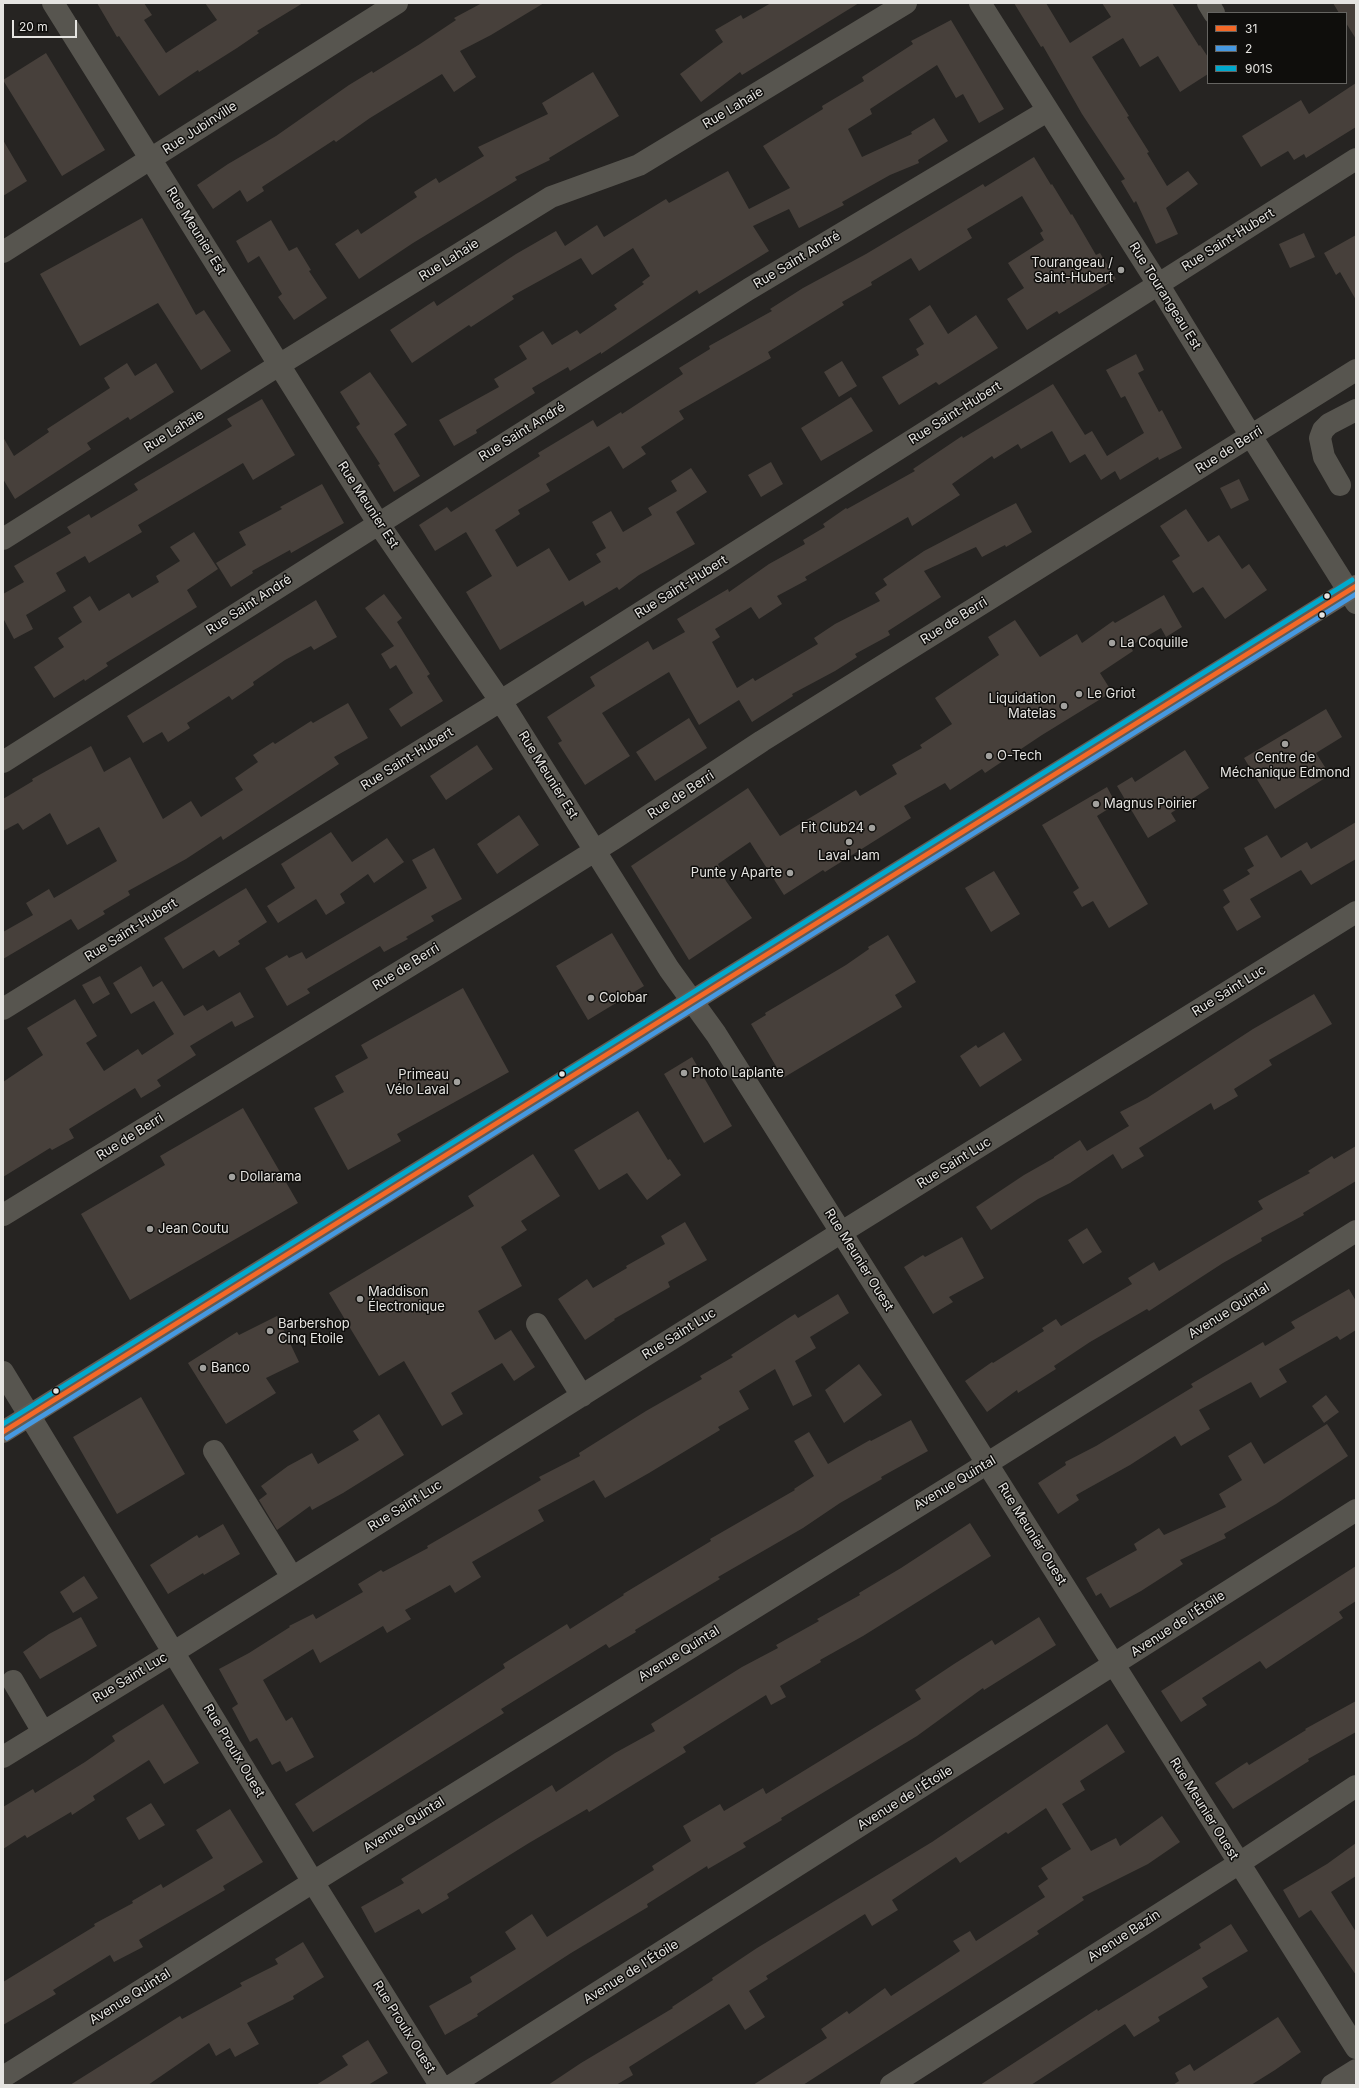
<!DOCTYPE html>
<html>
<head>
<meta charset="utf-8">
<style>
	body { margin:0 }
	#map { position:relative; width:1359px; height:2088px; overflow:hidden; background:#262422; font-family:Inter,sans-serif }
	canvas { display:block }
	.frame { position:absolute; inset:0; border:4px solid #e5e4e1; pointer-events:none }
	.legend { position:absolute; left:1207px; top:12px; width:140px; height:72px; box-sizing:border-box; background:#0f0e0c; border:1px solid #656461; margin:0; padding:5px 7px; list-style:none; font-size:12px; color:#e5e4e1 }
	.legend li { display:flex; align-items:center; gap:8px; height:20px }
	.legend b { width:20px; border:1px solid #656461 }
	.scale { position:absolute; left:12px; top:20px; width:65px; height:18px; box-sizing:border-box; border:2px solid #e5e4e1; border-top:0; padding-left:5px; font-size:12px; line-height:14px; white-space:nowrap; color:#e5e4e1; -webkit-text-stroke:3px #0f0e0c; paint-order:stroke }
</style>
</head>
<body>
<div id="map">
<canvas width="1359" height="2088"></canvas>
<div class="frame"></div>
<ul class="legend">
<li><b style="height:5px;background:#f36827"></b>31</li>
<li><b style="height:5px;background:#4699e1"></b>2</li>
<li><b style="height:5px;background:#00a9ce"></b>901S</li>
</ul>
<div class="scale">20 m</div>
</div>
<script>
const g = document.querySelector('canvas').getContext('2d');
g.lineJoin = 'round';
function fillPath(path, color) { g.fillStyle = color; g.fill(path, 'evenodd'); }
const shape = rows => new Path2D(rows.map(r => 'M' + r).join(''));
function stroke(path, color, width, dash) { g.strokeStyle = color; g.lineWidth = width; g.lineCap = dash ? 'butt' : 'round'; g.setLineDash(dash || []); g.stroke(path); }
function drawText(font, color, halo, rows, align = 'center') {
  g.font = font + ' Inter,sans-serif'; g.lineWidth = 3; g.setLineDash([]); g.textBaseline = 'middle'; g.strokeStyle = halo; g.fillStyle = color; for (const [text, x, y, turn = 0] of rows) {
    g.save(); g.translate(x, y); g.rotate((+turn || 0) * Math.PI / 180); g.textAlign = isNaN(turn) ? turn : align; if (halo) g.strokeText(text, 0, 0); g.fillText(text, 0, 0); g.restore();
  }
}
fillPath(shape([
	[97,3,144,3,152,15,144,20,166,53,217,20,205,3,303,3,257,31,259,33,237,48,199,72,198,70,159,96,119,36,117,37],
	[482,3,544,3,491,35,460,51,476,77,454,92,442,74,370,118,336,142,334,140,262,187,264,191,247,202,240,190,213,209,197,185,228,164,276,136,349,85,372,71,373,73,420,44,456,20,454,18],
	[771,3,859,3,742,75,740,72,701,102,680,74,723,42,715,30,741,15,743,19],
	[1014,3,1046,3,1070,43,1111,17,1102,3,1172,3,1199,46,1200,45,1208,57,1208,74,1180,92,1158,56,1140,67,1123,38,1092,57,1129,116,1127,117,1149,152,1147,153,1167,186,1188,171,1198,184,1166,208,1178,234,1156,244,1136,201,1134,203,1121,181,1125,179,1082,114,1043,46,1041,47],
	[1333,3,1356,3,1356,39,1346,23,1346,13,1339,13],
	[951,20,1004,109,979,123,963,94,956,98,937,65,870,109,872,114,848,129,862,157,912,134,911,132,934,118,948,141,918,160,919,163,890,175,842,202,844,205,799,228,789,209,753,226,769,251,699,294,697,290,601,354,601,352,570,371,568,367,532,388,535,393,476,430,477,433,454,446,439,420,499,387,494,379,527,359,519,346,543,331,552,345,577,330,580,334,617,309,614,305,644,284,642,282,650,276,633,248,592,275,581,258,512,296,514,299,471,327,469,325,412,363,390,330,434,301,437,306,516,254,556,231,565,246,597,225,604,237,666,199,669,203,728,171,749,209,790,188,763,146,823,109,822,106,864,81,862,77,913,44,911,41],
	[46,53,105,150,62,176,3,80],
	[593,72,619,116,549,158,550,160,515,177,517,180,413,243,359,279,335,244,358,229,361,234,417,197,414,192,436,178,439,183,484,156,478,147,548,114,542,103],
	[1356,83,1356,127,1306,158,1304,154,1294,160,1288,151,1261,167,1242,136,1301,100,1309,114],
	[3,140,27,181,3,196],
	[1034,157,1051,185,1052,184,1071,215,1072,214,1096,255,1100,253,1116,279,1059,314,1057,311,1027,330,1007,299,1024,288,1008,263,1044,240,1040,233,1043,231,1022,196,967,229,972,238,919,271,911,258,871,282,872,285,842,302,844,305,768,352,771,358,679,411,684,419,641,447,646,454,623,469,609,446,546,484,550,491,518,510,520,514,495,530,517,567,549,548,569,581,601,562,596,554,606,548,592,522,611,511,623,532,652,515,648,508,677,491,671,481,691,468,707,492,676,512,695,544,639,575,619,590,617,587,585,606,583,601,500,650,466,592,492,576,466,532,435,551,419,525,447,507,451,512,540,456,538,453,593,420,597,427,621,412,622,414,683,374,679,368,710,349,709,346,772,311,770,309,803,288,866,254,983,184,985,187],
	[142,218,196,315,204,310,231,351,201,370,158,303,80,346,40,274],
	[271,220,289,251,297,247,311,270,309,271,327,298,294,320,278,297,282,294,259,256,248,263,236,241],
	[1304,233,1315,257,1290,268,1279,244],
	[1356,235,1356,300,1340,272,1336,275,1324,253],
	[930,305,948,334,976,315,998,348,939,385,936,382,899,405,882,377,919,355,916,349,924,344,909,319],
	[1136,354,1144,370,1138,373,1159,412,1162,410,1182,448,1159,460,1158,457,1120,480,1115,471,1101,480,1085,454,1070,463,1052,431,1021,449,1018,444,994,459,992,456,952,484,960,495,912,526,908,517,805,577,807,580,777,596,782,604,759,619,751,607,715,629,720,637,712,642,737,688,753,678,755,681,818,644,814,638,835,624,880,601,875,593,887,585,883,579,924,551,983,520,1016,503,1032,532,1006,547,1005,545,982,557,976,547,924,571,941,597,888,631,890,635,855,654,857,657,835,671,792,694,793,696,752,722,739,700,699,725,669,672,602,713,630,756,585,785,558,743,562,741,547,717,595,686,590,677,648,641,653,650,685,632,677,619,728,589,729,592,769,564,805,544,803,540,825,527,823,524,846,508,847,509,915,471,913,469,962,436,963,438,1053,384,1085,435,1092,431,1107,456,1144,433,1125,396,1121,398,1106,370],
	[842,361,857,386,839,397,824,372],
	[127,363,135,376,156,363,174,392,130,420,128,417,87,443,91,449,15,499,3,479,3,437,14,456,49,432,47,429,110,388,104,378],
	[370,372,407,425,394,434,420,476,394,492,378,465,380,464,356,427,360,424,340,392],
	[851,397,873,431,821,461,801,428],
	[262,399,295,455,253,480,243,463,138,525,142,532,89,563,85,556,56,573,66,591,26,615,33,629,14,639,3,618,3,594,24,582,14,566,71,533,67,527,89,514,91,518,138,490,134,484,232,426,227,419],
	[771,462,783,484,761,497,748,475],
	[1239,479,1249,500,1231,509,1220,488],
	[322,484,344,523,291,553,290,550,252,571,253,573,231,587,216,563,246,545,239,532,282,509,280,507],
	[1186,509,1208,542,1219,535,1242,569,1249,564,1267,590,1225,619,1203,587,1193,593,1172,561,1180,556,1160,526],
	[194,532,218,569,187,590,197,607,106,663,108,666,85,681,84,679,54,698,34,667,64,647,58,638,82,622,73,607,90,596,99,611,129,593,132,598,159,582,156,576,180,561,170,547],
	[384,594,402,618,397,622,430,674,427,676,443,701,401,727,389,709,413,693,396,665,390,669,381,654,394,646,365,608],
	[1164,595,1182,627,1166,637,1161,628,1130,646,1133,651,1100,673,1112,692,1042,735,985,773,982,769,950,790,945,783,904,806,911,818,825,872,823,870,784,895,750,842,718,864,726,881,752,918,689,960,631,866,748,788,780,836,856,790,860,796,897,774,892,765,922,748,920,745,952,724,935,698,999,655,988,637,1015,620,1040,657,1077,634,1082,643,1113,621,1115,623],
	[316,600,337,637,314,650,311,646,285,660,253,682,254,685,232,700,229,696,187,723,190,728,168,742,162,732,143,743,127,716],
	[348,703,368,738,334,757,339,764,223,840,221,836,186,859,128,891,130,895,103,911,105,914,78,930,71,919,3,959,3,932,33,915,26,903,49,889,54,898,117,861,99,827,67,845,50,813,23,830,18,823,3,831,3,799,33,781,32,779,91,746,104,772,130,757,163,819,191,801,201,817,243,790,235,778,258,762,253,755,273,742,275,744,311,721,313,723],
	[1326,709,1342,737,1316,753,1330,775,1275,809,1244,758],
	[689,718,707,748,655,781,636,752],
	[477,745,493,769,446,800,430,776],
	[1185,750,1209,788,1171,813,1176,821,1148,838,1117,786,1132,777,1135,782],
	[1107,787,1116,804,1097,816,1148,904,1109,928,1093,901,1082,907,1073,892,1079,888,1042,825],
	[519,815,539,845,497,874,477,844],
	[1356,822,1356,859,1311,885,1301,870,1250,899,1261,917,1237,931,1223,907,1230,902,1223,890,1250,874,1247,870,1254,866,1244,848,1267,835,1281,858,1307,842,1311,849],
	[331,832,352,862,387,838,404,862,374,883,368,874,340,894,345,903,326,915,316,899,278,923,267,906,295,888,281,864],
	[434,848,462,899,431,916,434,921,406,937,408,939,384,952,380,946,307,989,310,993,287,1006,265,968,287,955,289,958,302,952,306,959,427,888,412,860],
	[994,871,1020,914,991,932,965,888],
	[246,888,267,922,238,941,240,944,219,957,214,950,183,969,164,938],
	[612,933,644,986,588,1020,556,966],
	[888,935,916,982,895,995,902,1007,783,1078,751,1024,766,1015,765,1013,846,965,869,949,868,947],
	[141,966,153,987,162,981,184,1016,203,1005,207,1011,240,992,254,1017,235,1027,232,1021,190,1046,196,1055,157,1080,161,1086,141,1098,135,1088,69,1129,74,1138,52,1150,50,1148,3,1177,3,1082,43,1055,27,1028,75,999,97,1036,86,1043,104,1071,138,1049,142,1055,174,1034,154,1001,131,1014,113,983],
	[100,976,110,994,93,1004,82,985],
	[463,988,509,1072,397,1134,401,1141,348,1170,314,1108,344,1092,335,1076,368,1058,361,1045],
	[1314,994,1332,1024,1269,1060,1272,1065,1234,1089,1238,1096,1214,1110,1211,1103,1139,1148,1144,1156,1122,1169,1113,1154,1070,1183,1038,1199,991,1230,976,1207,1024,1175,1054,1158,1054,1157,1080,1140,1087,1151,1129,1126,1120,1112,1147,1098,1253,1029],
	[1004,1032,1022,1060,980,1087,960,1056,976,1045,978,1048],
	[692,1057,732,1126,704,1143,664,1074],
	[243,1108,298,1203,130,1300,81,1214,165,1165,160,1156],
	[638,1111,668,1160,670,1159,681,1175,647,1200,627,1173,599,1190,574,1150],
	[1356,1146,1356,1181,1303,1213,1304,1215,1261,1238,1262,1241,1223,1263,1149,1311,1147,1309,1090,1342,1054,1366,1056,1369,1018,1393,1017,1390,987,1412,965,1381,992,1362,993,1363,1044,1331,1042,1328,1056,1319,1061,1326,1132,1284,1128,1278,1154,1262,1159,1271,1263,1209,1258,1201,1310,1173,1308,1171,1332,1156,1334,1159],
	[533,1154,560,1196,521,1221,527,1230,501,1247,522,1286,478,1311,495,1340,511,1330,535,1367,514,1381,502,1363,451,1393,463,1414,442,1426,404,1361,379,1376,329,1293,474,1206,468,1196],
	[685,1222,707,1260,668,1282,670,1287,614,1319,615,1320,585,1340,558,1299,587,1279,593,1288,627,1268,626,1266,665,1244,661,1236],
	[1087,1228,1102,1252,1083,1264,1068,1240],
	[962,1237,984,1278,949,1297,953,1302,933,1314,904,1267,923,1255,925,1257],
	[1349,1289,1356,1301,1356,1330,1340,1340,1337,1336,1279,1369,1287,1382,1260,1398,1251,1382,1199,1410,1210,1429,1181,1446,1175,1436,1130,1465,1076,1495,1079,1500,1058,1514,1038,1483,1066,1465,1065,1462,1096,1446,1193,1387,1191,1384,1263,1342,1265,1346,1295,1328,1291,1322],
	[838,1294,849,1313,810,1337,816,1348,795,1361,812,1396,793,1406,775,1369,739,1391,749,1409,718,1427,720,1430,649,1473,605,1498,594,1480,538,1510,544,1521,472,1562,481,1577,455,1593,450,1585,405,1610,411,1619,387,1633,383,1626,320,1663,313,1649,263,1680,286,1721,292,1717,314,1757,286,1772,280,1761,272,1765,257,1738,250,1742,232,1708,238,1704,219,1669,249,1653,290,1627,289,1626,313,1614,316,1619,363,1592,358,1584,381,1570,383,1572,428,1548,427,1546,541,1480,539,1477,580,1456,579,1453,646,1411,702,1379,700,1376,733,1357,731,1355,795,1314,798,1318],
	[277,1316,299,1362,266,1378,276,1393,226,1424,188,1363,237,1332,239,1335],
	[859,1364,882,1395,844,1423,825,1390],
	[1326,1395,1339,1412,1324,1423,1312,1406],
	[141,1397,185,1474,117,1514,73,1437],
	[379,1414,404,1455,343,1493,312,1510,310,1506,277,1530,259,1500,267,1494,261,1486,288,1466,312,1453,318,1464,359,1440,353,1431],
	[911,1420,928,1451,881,1477,882,1479,840,1503,803,1528,718,1577,720,1579,635,1630,636,1632,609,1648,606,1644,501,1709,504,1713,313,1832,295,1804,505,1668,503,1664,567,1624,570,1629,624,1595,623,1594,711,1541,710,1539,795,1490,794,1489,814,1476,794,1441,809,1432,828,1464,870,1440,871,1441],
	[1327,1424,1348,1456,1276,1504,1224,1534,1226,1538,1180,1560,1183,1564,1141,1591,1110,1608,1101,1593,1096,1596,1086,1578,1137,1550,1134,1544,1159,1528,1164,1535,1226,1507,1219,1494,1242,1480,1228,1456,1251,1442,1264,1464],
	[970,1523,991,1556,863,1636,820,1660,821,1662,780,1686,786,1697,771,1705,766,1695,683,1747,686,1752,589,1812,587,1809,529,1843,447,1894,449,1898,422,1914,419,1909,375,1933,361,1907,404,1883,401,1879,552,1785,556,1792,615,1753,655,1731,651,1724,742,1667,778,1648,776,1645,819,1621,817,1619,860,1595,859,1593,901,1568],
	[223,1524,240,1554,204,1575,203,1573,168,1594,150,1565,197,1535,199,1538],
	[1356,1566,1356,1601,1339,1612,1343,1618,1266,1669,1260,1661,1202,1698,1207,1705,1181,1722,1161,1691],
	[84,1576,98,1598,73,1613,60,1592],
	[81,1617,97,1646,40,1679,23,1652,49,1634],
	[1039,1617,1056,1645,984,1690,983,1688,917,1736,781,1818,782,1820,743,1843,746,1847,708,1869,707,1866,647,1904,648,1907,571,1953,477,2014,478,2016,445,2035,429,2006,472,1982,470,1977,516,1949,505,1932,532,1914,547,1937,654,1870,652,1866,691,1841,683,1826,720,1804,724,1811,763,1788,766,1794,921,1699,915,1690,954,1664,992,1640,995,1645],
	[1356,1701,1356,1732,1308,1759,1309,1761,1233,1809,1215,1783,1247,1762,1249,1765,1306,1730,1305,1729],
	[163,1704,199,1763,164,1784,149,1760,93,1796,95,1800,72,1815,71,1812,27,1838,25,1835,3,1849,3,1807,33,1789,35,1793,85,1762,115,1741,112,1736],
	[1107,1724,1125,1752,1080,1781,1085,1790,1062,1804,1091,1851,1116,1838,1120,1846,1162,1816,1180,1842,1148,1864,1082,1897,1084,1900,1037,1931,1039,1934,803,2085,753,2085,827,2038,821,2029,847,2011,849,2014,885,1988,891,1996,960,1951,953,1941,970,1931,976,1941,1045,1897,1038,1886,1048,1879,1041,1868,1071,1849,1046,1808,1008,1834,1006,1832,960,1863,956,1857,892,1900,898,1910,872,1926,865,1914,766,1976,768,1979,749,1991,765,2017,745,2030,729,2004,629,2067,633,2075,616,2085,548,2085,581,2063,673,2008,672,2007,713,1980,712,1978,757,1948,932,1842],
	[151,1803,165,1825,139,1840,126,1818],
	[230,1809,263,1862,223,1886,225,1890,139,1940,143,1947,114,1962,110,1955,53,1990,56,1994,3,2025,3,1982,95,1926,94,1924,133,1903,132,1901,161,1884,163,1888,213,1858,196,1830],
	[1356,1843,1356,1876,1331,1892,1356,1932,1356,1975,1311,1910,1299,1918,1283,1890,1327,1864],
	[1231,1924,1248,1951,1202,1978,1208,1987,1158,2017,1160,2021,1134,2037,1125,2024,1031,2085,980,2085,1097,2009,1098,2011,1201,1948,1199,1944],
	[303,1942,324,1977,293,1996,294,1999,247,2023,259,2044,235,2057,230,2048,216,2056,209,2043,148,2085,70,2085,180,2016,182,2019,242,1986,240,1983,278,1964,275,1959],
	[1278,2017,1301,2052,1275,2070,1251,2085,1173,2085,1179,2081,1175,2073,1190,2064,1194,2071],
	[368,2040,388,2073,368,2085,316,2085,348,2065,342,2056]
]), '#47403b');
stroke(shape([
	[53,3,378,523,508,712,669,969,716,1034,1356,2048],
	[980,3,1158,284,1251,436,1356,603],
	[1208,3,1214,13],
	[3,252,397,3],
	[1340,485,1324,457,1320,438,1323,430,1329,424,1356,410],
	[3,539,279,365,551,197,639,165,906,3],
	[3,762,749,289,1047,111],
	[3,1009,515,692,1356,159],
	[3,1215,507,906,612,840,762,741,1356,370],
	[537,1324,582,1396],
	[3,1372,313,1882,440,2085],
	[214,1451,292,1577],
	[13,1681,43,1732],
	[3,1757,174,1652,829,1240,1356,912],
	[3,2077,313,1882,999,1456,1356,1231],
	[452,2085,1356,1510],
	[891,2085,1238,1864,1356,1786],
	[1332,2085,1356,2070]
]), '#57554f', 22);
stroke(shape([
	[3,1432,1356,586]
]), '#605c55', 22);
stroke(shape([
	[3,1432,1356,586]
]), '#f36827', 5);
stroke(shape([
	[7,1438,1356,594]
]), '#4699e1', 5);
stroke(shape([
	[3,1424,1352,580]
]), '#00a9ce', 5);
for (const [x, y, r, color] of [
	[1121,270,4,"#a2a19e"],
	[1327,596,3.5,"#e5e4e1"],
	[1322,615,3.5,"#e5e4e1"],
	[1112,643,4,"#a2a19e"],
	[1079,694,4,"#a2a19e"],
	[1064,706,4,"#a2a19e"],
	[1285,744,4,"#a2a19e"],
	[989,756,4,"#a2a19e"],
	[1096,804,4,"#a2a19e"],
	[872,828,4,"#a2a19e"],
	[849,842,4,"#a2a19e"],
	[790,873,4,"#a2a19e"],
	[591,998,4,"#a2a19e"],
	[684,1073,4,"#a2a19e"],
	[562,1074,3.5,"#e5e4e1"],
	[457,1082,4,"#a2a19e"],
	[232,1177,4,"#a2a19e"],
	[150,1229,4,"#a2a19e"],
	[360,1299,4,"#a2a19e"],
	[270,1331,4,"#a2a19e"],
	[203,1368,4,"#a2a19e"],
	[56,1391,3.5,"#e5e4e1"]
]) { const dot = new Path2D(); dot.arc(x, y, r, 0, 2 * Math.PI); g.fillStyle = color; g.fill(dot); stroke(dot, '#0f0e0c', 1.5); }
drawText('13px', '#e5e4e1', '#0f0e0c', [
	["Rue Lahaie",733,108,-31],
	["Rue Jubinville",200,128,-33],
	["Rue Meunier Est",196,231,58],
	["Rue Saint-Hubert",1228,240,-32],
	["Rue Lahaie",449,260,-32],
	["Rue Saint André",797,260,-31],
	["Rue Tourangeau Est",1165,296,58],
	["Rue Saint-Hubert",955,413,-32],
	["Rue Lahaie",174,431,-32],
	["Rue Saint André",522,432,-32],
	["Rue de Berri",1229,450,-32],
	["Rue Meunier Est",368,505,57],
	["Rue Saint-Hubert",681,587,-32],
	["Rue Saint André",249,605,-33],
	["Rue de Berri",954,621,-32],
	["Rue Saint-Hubert",407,759,-32],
	["Rue Meunier Est",548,775,58],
	["Rue de Berri",681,795,-33],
	["Rue Saint-Hubert",131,930,-32],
	["Rue de Berri",406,967,-32],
	["Rue Saint Luc",1229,991,-32],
	["Rue de Berri",130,1137,-32],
	["Rue Saint Luc",954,1163,-32],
	["Rue Meunier Ouest",859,1260,58],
	["Avenue Quintal",1229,1311,-32],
	["Rue Saint Luc",679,1334,-32],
	["Avenue Quintal",955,1483,-31],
	["Rue Saint Luc",405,1506,-32],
	["Rue Meunier Ouest",1032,1534,58],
	["Avenue de l'Étoile",1178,1624,-33],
	["Avenue Quintal",679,1654,-32],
	["Rue Saint Luc",130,1678,-31],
	["Rue Proulx Ouest",234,1751,59],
	["Avenue de l'Étoile",905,1798,-32],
	["Rue Meunier Ouest",1204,1809,58],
	["Avenue Quintal",404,1825,-32],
	["Avenue Bazin",1124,1936,-33],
	["Avenue de l'Étoile",631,1972,-32],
	["Avenue Quintal",130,1997,-32],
	["Rue Proulx Ouest",404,2027,58]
]);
drawText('13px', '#e5e4e1', '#0f0e0c', [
	["Tourangeau /",1113,263,"right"],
	["Saint-Hubert",1113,278,"right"],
	["La Coquille",1120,643],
	["Le Griot",1087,694],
	["Liquidation",1056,699,"right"],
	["Matelas",1056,714,"right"],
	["O-Tech",997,756],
	["Centre de",1285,758,"center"],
	["Méchanique Edmond",1285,773,"center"],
	["Magnus Poirier",1104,804],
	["Fit Club24",864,828,"right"],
	["Laval Jam",849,856,"center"],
	["Punte y Aparte",782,873,"right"],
	["Colobar",599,998],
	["Photo Laplante",692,1073],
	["Primeau",449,1075,"right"],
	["Vélo Laval",449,1090,"right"],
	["Dollarama",240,1177],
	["Jean Coutu",158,1229],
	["Maddison",368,1292],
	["Électronique",368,1307],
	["Barbershop",278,1324],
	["Cinq Etoile",278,1339],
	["Banco",211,1368]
], 'left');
</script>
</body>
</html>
